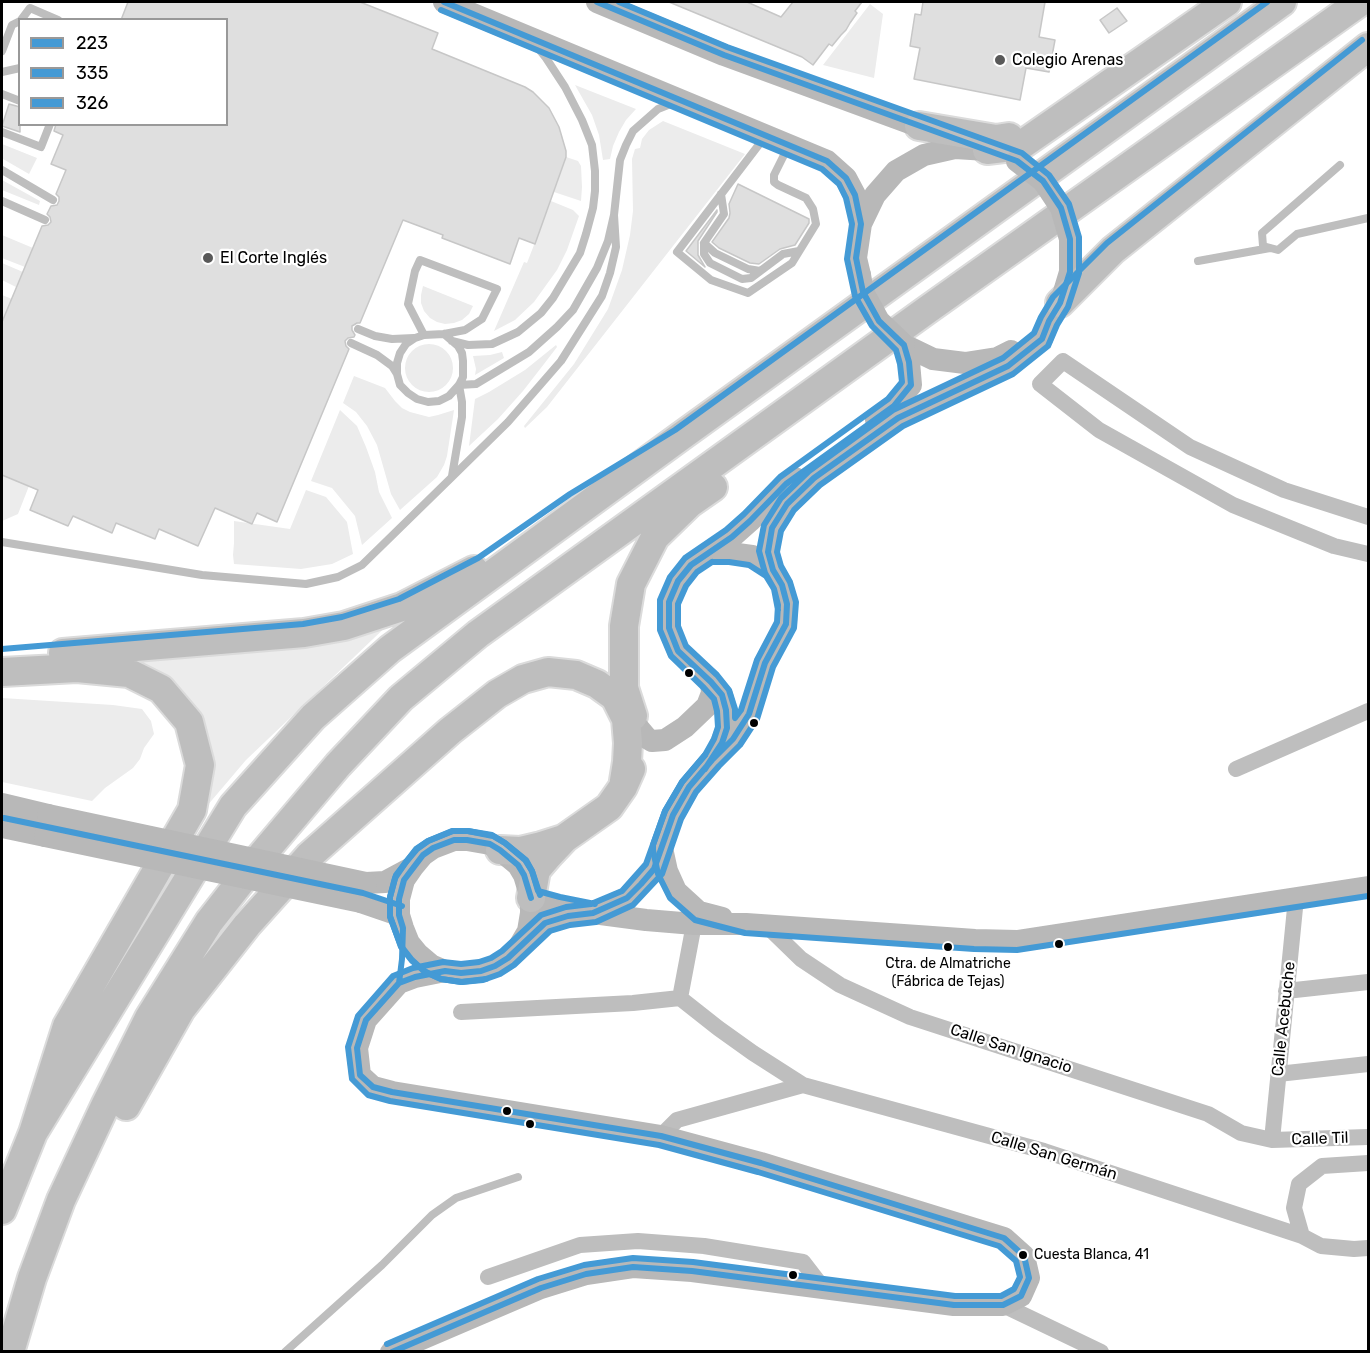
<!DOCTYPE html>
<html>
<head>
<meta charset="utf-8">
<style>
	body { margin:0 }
	#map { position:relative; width:1370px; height:1353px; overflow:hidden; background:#fff; font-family:Rubik,sans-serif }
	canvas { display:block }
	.frame { position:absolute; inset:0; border:3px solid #000; pointer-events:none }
	.legend { position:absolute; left:18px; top:18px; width:210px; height:108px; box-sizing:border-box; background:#fff; border:2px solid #999; margin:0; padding:8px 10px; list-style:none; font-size:18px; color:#000 }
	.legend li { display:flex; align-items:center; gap:12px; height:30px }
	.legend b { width:30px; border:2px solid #999 }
</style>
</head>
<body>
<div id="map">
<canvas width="1370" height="1353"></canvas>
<div class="frame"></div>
<ul class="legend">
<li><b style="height:8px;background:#449ad5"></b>223</li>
<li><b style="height:8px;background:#449ad5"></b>335</li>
<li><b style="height:8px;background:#449ad5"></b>326</li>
</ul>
</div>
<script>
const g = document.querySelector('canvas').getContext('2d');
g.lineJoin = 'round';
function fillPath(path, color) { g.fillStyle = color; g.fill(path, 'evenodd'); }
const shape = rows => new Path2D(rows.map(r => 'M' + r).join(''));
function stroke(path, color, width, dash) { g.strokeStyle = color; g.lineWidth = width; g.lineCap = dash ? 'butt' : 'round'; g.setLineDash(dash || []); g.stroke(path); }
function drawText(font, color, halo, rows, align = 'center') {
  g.font = font + ' Rubik,sans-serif'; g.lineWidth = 4.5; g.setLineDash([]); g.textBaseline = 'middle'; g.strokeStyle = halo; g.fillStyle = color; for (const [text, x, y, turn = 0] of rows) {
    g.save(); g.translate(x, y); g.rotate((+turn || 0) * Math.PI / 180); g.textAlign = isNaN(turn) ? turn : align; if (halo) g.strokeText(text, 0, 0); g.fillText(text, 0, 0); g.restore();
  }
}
fillPath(shape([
	[870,4,883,14,874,78,823,65],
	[575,85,636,109,626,120,619,132,613,146,610,159,603,160,599,135,592,115],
	[663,121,745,154,547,407,525,428,524,426,574,364,608,309,622,270,630,235,633,211,632,159,635,149,640,148,642,139,649,130],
	[2,144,37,158,29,174,3,159,2,155],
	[566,157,578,161,581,166,582,187,581,201,554,192],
	[2,180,40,201,39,205,2,190],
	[551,201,573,210,579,216,567,250,557,270,534,302,515,320,494,331,524,262,527,263],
	[2,235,33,248,25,267,2,258],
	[2,263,23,272,16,287,2,280],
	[423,286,473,306,469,314,462,320,454,323,445,324,437,322,430,318,424,311,421,303,421,295],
	[2,295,12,299,2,322],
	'405 368a24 24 0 1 1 48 0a24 24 0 1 1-48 0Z',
	[556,345,557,347,544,364,523,391,498,419,469,446,475,399,489,392,525,370],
	[502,352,504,358,475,375,476,369,473,356,490,355],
	[354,376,385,388,395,401,402,408,410,412,429,417,438,415,454,410,447,456,444,465,437,477,400,510,391,494,377,445,367,426,356,412,343,403],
	[340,410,357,426,366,447,375,472,379,492,392,518,362,545,355,516,332,488,311,481],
	[2,475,29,486,18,514,2,521],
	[306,490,326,497,347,522,353,554,332,564,301,569,234,564,233,555,234,543,234,521,290,529],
	[394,619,246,760,201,813,207,736,119,662],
	[2,698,113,705,142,709,151,721,154,734,144,748,140,759,133,768,105,788,92,801,2,782]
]), '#ececec');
const building = shape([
	[128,2,360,2,438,33,432,49,525,87,533,92,549,108,559,127,566,151,566,157,535,244,519,238,510,264,442,238,443,235,403,220,360,323,357,323,352,326,352,330,355,335,354,337,348,338,345,341,346,346,349,349,277,522,257,513,252,524,215,508,198,546,159,529,155,539,116,523,112,533,73,516,68,526,30,510,38,490,2,475,2,322,42,226,48,225,51,222,50,217,47,214,51,206,57,205,59,201,59,197,56,194,66,170,51,164,63,135,54,131,56,124,226,124,226,20,121,20,128,2],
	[669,2,747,2,781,17,793,2,862,2,855,11,857,13,850,23,846,30,841,35,832,46,829,44,813,65,802,57,669,2],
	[923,2,1045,2,1039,37,1055,40,1049,72,1026,68,1020,100,914,79,920,48,910,46,915,14,921,15,923,2],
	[1117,8,1127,21,1109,33,1100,20,1117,8],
	[9,104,20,107,20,132,2,126,9,104],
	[738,184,809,219,809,223,795,245,780,249,759,264,750,263,719,248,712,242,729,218,730,213,729,204,738,184],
	[717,210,717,212,698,241,698,255,705,267,686,251,717,210]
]);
fillPath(building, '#dfdfdf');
stroke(building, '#c7c7c7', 1.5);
const highway = shape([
	[919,126,996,139,1009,137],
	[987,150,1020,146,1227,2],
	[1060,303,1113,250,1368,47],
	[63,653,304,633,344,626,402,607,474,570],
	[2,672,77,668,129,673,161,689,189,722,200,765,192,810,67,1026,33,1133,2,1210],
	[633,716,624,688,624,626,631,584,655,537,690,503,713,487],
	[500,850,520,851,541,846,563,839],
	[531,898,536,870,548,856,565,838,609,807,623,787,631,769],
	[126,1106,181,1009,247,925,309,856,450,731,497,694,523,679,548,672,576,675,597,684,615,697,626,719,628,743,627,762,623,787],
	[33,1133,233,806,313,717,390,649,680,437,1282,2],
	[10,1352,32,1278,61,1200,105,1106,149,1018,209,922,260,857,338,765,401,698,478,634,927,310,1360,2]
]);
stroke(highway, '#dbdbdb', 32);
stroke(shape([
	[21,20,30,8,58,20],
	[2,51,12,25,20,21],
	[2,72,20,68],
	[2,94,20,101],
	[2,132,41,147,50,124],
	[764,138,677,252,711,280,748,293,792,263,816,224,813,209,806,198,778,185,774,182,774,175,788,147],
	[1340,165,1262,233,1263,246,1278,250,1297,234,1368,218],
	[2,170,53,200],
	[721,194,724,214,704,243,704,254,710,263,742,279,751,278,783,254,799,251],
	[2,201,45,220],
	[704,243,715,253,748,269,760,271],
	[1198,261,1270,248],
	[358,329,375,336,392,339,414,338],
	[444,334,458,346,462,353,463,361,463,377,459,385,449,396,439,401,428,402,417,399,408,393,400,385,397,374,397,363,400,353,406,344,415,338,424,335,444,334],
	[424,335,408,304,415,271,420,260,497,289,482,319,465,330,444,334],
	[452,341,468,345,492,344,518,332,541,313,553,298,580,253,586,234,593,208,595,191,595,171,592,145,582,120,565,87,546,58,538,48],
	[351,343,377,355,392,366,397,374],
	[452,476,462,417,462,402,459,385,476,384,529,352,557,327,573,310,597,268,608,241,614,215,620,160,626,145,633,131,658,109,673,103],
	[2,542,202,575,306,584,338,577,362,565,452,477,508,422,561,361,602,296,610,273,616,247,614,215],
	[285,1352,382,1265,432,1215,456,1198,518,1177]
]), '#bebebe', 8);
stroke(shape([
	[1368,517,1284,490,1190,447,1063,361,1040,384,1099,430,1233,505,1334,546,1368,554],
	[1236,769,1368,711],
	[767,926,801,959,840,985,910,1017,1208,1114,1241,1133,1272,1140,1368,1137],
	[1286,991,1368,982],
	[680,998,718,1028,753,1053,803,1085],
	[680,998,694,924],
	[461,1012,633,1003,680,998],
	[1278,1074,1368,1064],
	[661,1136,677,1120,803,1085,1044,1151,1302,1236,1321,1246,1354,1249,1368,1248],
	[1272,1140,1296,898],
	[1302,1236,1294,1208,1299,1184,1322,1166,1368,1163],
	[488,1277,580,1245,638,1241,704,1246,803,1262,823,1288],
	[1003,1305,1101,1352]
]), '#bebebe', 16);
stroke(shape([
	[444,2,827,161,846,178,855,195,861,224],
	[597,2,724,55,934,132],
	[860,275,856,258,861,224,875,195,896,171,924,155,955,148,987,150,993,152],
	[1061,302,1070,272,1070,239],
	[904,345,933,359,965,363,997,358,1011,351],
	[876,420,894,406,911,385,909,362,904,345],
	[709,553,730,553,752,556,773,570],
	[636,725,647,738,652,741,665,740,685,727,707,706,712,693,711,682],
	[719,748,727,728,726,710,722,695,711,682,678,651,669,628,669,602,678,581,691,565,732,537,750,521,786,484,795,478],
	[2,804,48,815],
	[2,827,45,836],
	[662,848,667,871,676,891,699,912,722,918],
	[366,883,385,882,413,867],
	[531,898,558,906,593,913,646,920,694,924,746,924,975,940,1017,941,1368,887],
	[361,902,399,915],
	[518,948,528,931,531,913,531,898,524,875,518,865,500,850,490,844,467,840,454,840,433,848,423,855,413,867,404,880,399,899,399,915,403,928,409,943,418,954,431,965,445,971,461,973,481,971,495,966,508,958,545,923,568,916,593,913,627,898,654,869,673,815,689,787,712,760,733,739,749,714,765,663,786,624,787,604,782,585,773,570,768,552,772,528,787,504,814,478,898,418,1008,366,1042,339,1049,321],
	[391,1352,541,1288,586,1274,633,1267,692,1271,954,1305,1003,1305,1021,1296,1029,1278,1024,1256,1004,1238,761,1163,661,1136,392,1092,373,1087,360,1075,357,1048,366,1020,399,983,415,977,445,971]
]), '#b8b8b8', 22);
stroke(highway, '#bebebe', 28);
stroke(shape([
	[1017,161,1043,181,1061,208,1070,239],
	[860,275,863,292,879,321,904,345],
	[48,815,366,883],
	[45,836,361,902]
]), '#b8b8b8', 22);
stroke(shape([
	[444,2,827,161,846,178,855,195,861,224,856,258,863,292,879,321,904,345,909,362,911,385,894,406,786,484,750,521,732,537,691,565,678,581,669,602,669,628,678,651,711,682,722,695,726,710,727,728,722,743,705,769],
	[399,983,402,959,403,928,399,915,399,899,404,880,423,855,433,848,454,840,467,840,490,844,500,850,518,865,524,875,531,898],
	[392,1352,541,1288,586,1274,633,1267,692,1271,954,1305,1003,1305,1021,1296,1029,1278,1024,1256,1004,1238,761,1163,661,1136,392,1092,373,1087,360,1075,357,1048,366,1020,399,983,415,977,445,971,461,973,481,971,495,966,508,958,545,923,568,916,593,913,627,898,641,884,654,869,673,815,689,787,712,760,733,739,749,714,765,663,786,624,787,604,782,585,773,570,768,552,772,528,787,504,814,478,898,418,1008,366,1042,339,1049,321,1060,303,1070,272,1070,239,1061,208,1043,181,1017,161,724,55,597,2]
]), '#449ad5', 6);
stroke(shape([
	[441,10,822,169,839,184,846,198,852,224,847,259,855,296,872,326,896,350,900,364,902,382,888,399,780,477,744,514,726,530,685,558,670,577,660,600,660,630,671,656,704,688,714,699,717,711,718,727,714,739,705,755,682,782,665,811,653,845,653,850,658,874,670,898,695,920,745,933,974,949,1017,950,1368,896],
	[540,895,532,871,526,860,505,843,492,835,468,831,452,831,428,841,417,849,406,862,395,878,390,897,390,916,401,947,412,961,426,972,441,979,462,982,483,980,500,974,514,965,550,931,570,925,596,922,633,905,662,874,681,819,696,792,719,766,740,745,757,719,773,667,794,628,796,602,790,582,781,566,777,552,781,531,794,510,820,485,903,426,1013,374,1048,346,1057,325,1068,307,1079,273,1079,237,1069,204,1049,175,1022,153,727,47,619,2]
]), '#449ad5', 6);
stroke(shape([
	[712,562,729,562,749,565,766,576,774,589,778,605,777,622,757,660,741,710,735,718,735,709,729,690,717,675,686,646,678,626,678,604,686,586,697,572,712,562],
	[778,610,774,589,765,573,759,551,764,525,781,498,809,471,893,410,1003,358,1034,333,1041,317,1053,297,1107,243,1362,40],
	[2,649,303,624,342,617,399,599,478,558,570,494,675,430,1267,2],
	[4,818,363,893,402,906],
	[486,979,461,982,441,979,425,972,412,960,401,946,390,917,390,897,396,875,416,849,428,841,453,831,468,831,493,836,505,843,525,860,532,871,538,891,560,897,595,904],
	[387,1344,538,1279,584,1265,633,1258,693,1262,955,1296,1001,1296,1014,1289,1020,1277,1016,1261,999,1246,758,1172,659,1145,390,1101,368,1095,352,1079,348,1047,358,1016,393,976,413,968,443,962,461,964,479,962,491,958,502,951,541,915,566,907,591,904,622,891,646,864,665,811,682,782,705,755]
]), '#449ad5', 6);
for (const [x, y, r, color] of [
	[1000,60,6,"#595959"],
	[208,258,6,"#595959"],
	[689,673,5,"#000"],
	[754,723,5,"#000"],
	[1059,944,5,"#000"],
	[948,947,5,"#000"],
	[507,1111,5,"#000"],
	[530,1124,5,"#000"],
	[1023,1255,5,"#000"],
	[793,1275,5,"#000"]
]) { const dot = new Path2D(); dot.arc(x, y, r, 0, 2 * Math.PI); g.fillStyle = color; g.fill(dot); stroke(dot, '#fff', 2); }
drawText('14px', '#000', '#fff', [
	["Ctra. de Almatriche",948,964],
	["(Fábrica de Tejas)",948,982],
	["Cuesta Blanca, 41",1034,1255,"left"]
]);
drawText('16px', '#000', '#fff', [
	["Colegio Arenas",1012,60],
	["El Corte Inglés",220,258]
], 'left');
drawText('16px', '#000', '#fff', [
	["Calle Acebuche",1284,1019,-84],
	["Calle San Ignacio",1011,1049,18],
	["Calle Til",1320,1139,-2],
	["Calle San Germán",1054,1156,17]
]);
</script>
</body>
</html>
